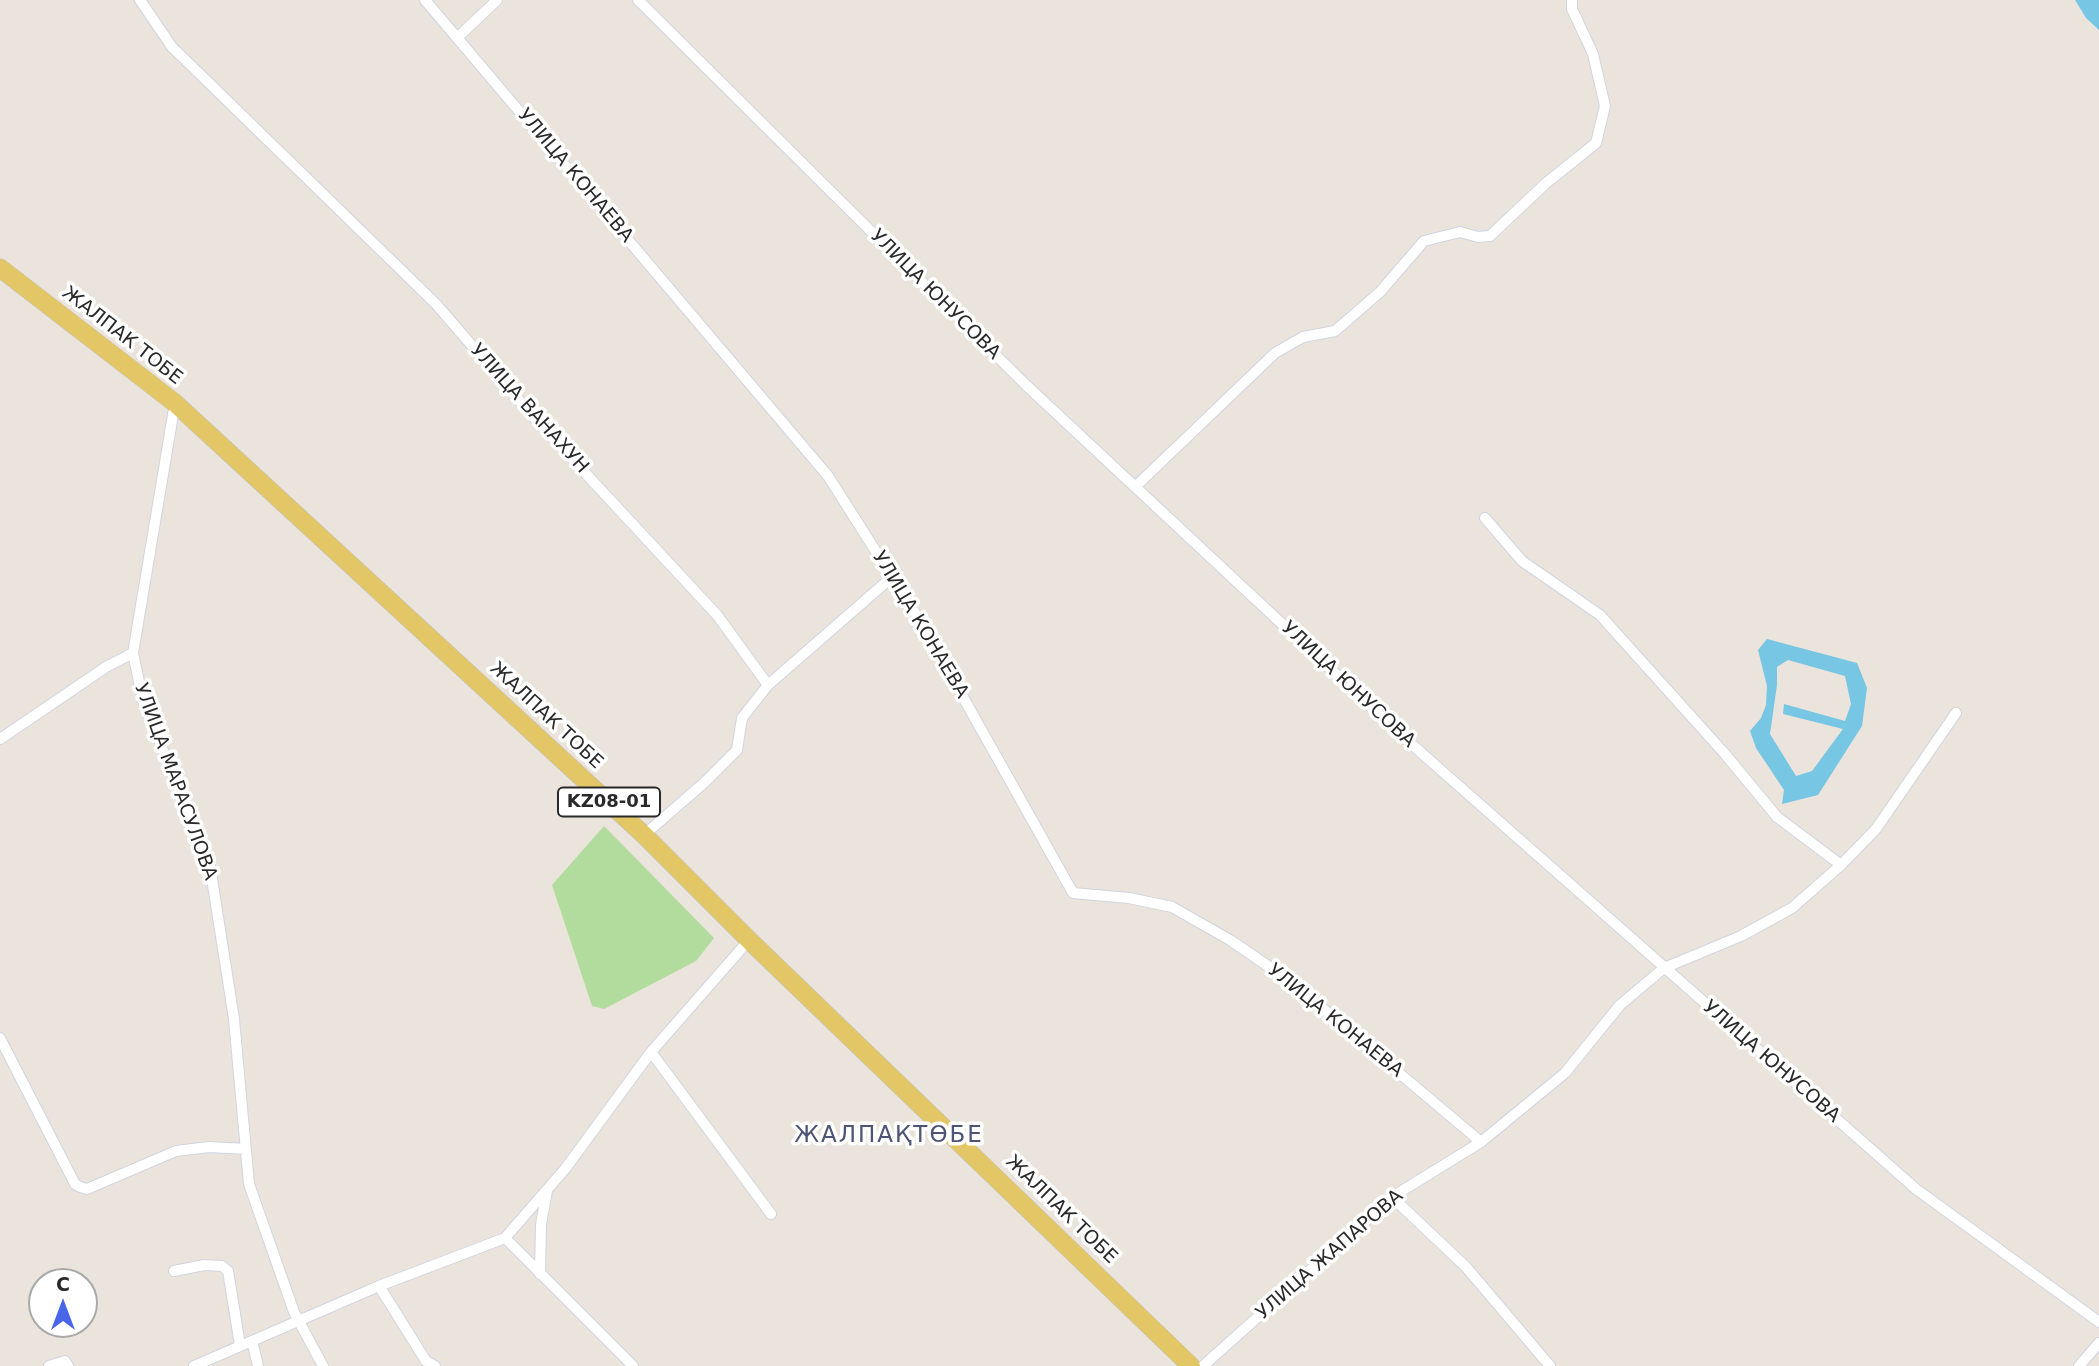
<!DOCTYPE html>
<html>
<head>
<meta charset="utf-8">
<style>
	body { margin:0 }
	#map { position:relative; width:2099px; height:1366px; overflow:hidden; background:#eae4dc; font-family:"DejaVu Sans",sans-serif }
	canvas { display:block }
	.north { position:absolute; left:28px; top:1268px; width:70px; height:70px; box-sizing:border-box; background:#fff; border:2px solid #a9a9a9; border-radius:50%; rotate:0deg; font-size:19px; font-weight:700; line-height:28px; text-align:center; color:#292929 }
	.north::after { content:''; display:block; margin:auto; width:24px; height:32px; background:#4966e9; clip-path:polygon(50% 0,100% 100%,50% 72%,0 100%) }
</style>
</head>
<body>
<div id="map">
<canvas width="2099" height="1366"></canvas>
<div class="north">С</div>
</div>
<script>
const g = document.querySelector('canvas').getContext('2d');
g.lineJoin = 'round';
function fillPath(path, color) { g.fillStyle = color; g.fill(path, 'evenodd'); }
const shape = rows => new Path2D(rows.map(r => 'M' + r).join(''));
function stroke(path, color, width, dash) { g.strokeStyle = color; g.lineWidth = width; g.lineCap = dash ? 'butt' : 'round'; g.setLineDash(dash || []); g.stroke(path); }
function drawText(font, color, halo, rows, align = 'center') {
  g.font = font + ' "DejaVu Sans",sans-serif'; g.lineWidth = 7; g.setLineDash([]); g.textBaseline = 'middle'; g.strokeStyle = halo; g.fillStyle = color; for (const [text, x, y, turn = 0] of rows) {
    g.save(); g.translate(x, y); g.rotate((+turn || 0) * Math.PI / 180); g.textAlign = isNaN(turn) ? turn : align; if (halo) g.strokeText(text, 0, 0); g.fillText(text, 0, 0); g.restore();
  }
}
fillPath(shape([
	[604,826,714,938,696,961,604,1009,592,1006,552,885]
]), '#b2dc9d');
fillPath(shape([
	[2075,0,2099,0,2099,30,2086,18],
	[1767,639,1857,663,1867,688,1862,726,1818,795,1782,804,1784,790,1756,748,1750,731,1761,718,1766,705,1767,686,1758,650],
	[1788,660,1845,676,1851,704,1845,721,1784,704,1783,714,1843,729,1812,771,1796,776,1770,734,1777,685,1777,667]
]), '#77c6e3');
const street = shape([
	[140,0,172,47,436,304,536,420,717,615,768,685,742,718,737,750,705,782,644,835],
	[425,0,828,476,922,624,1073,893,1129,898,1172,907,1230,940,1290,981,1481,1142],
	[638,0,1027,386,1400,734,1916,1189,2099,1322],
	[458,37,497,0],
	[175,403,133,653,143,701,210,866,234,1019,249,1184,294,1312,323,1366],
	[1135,487,1275,353,1303,337,1335,331,1380,292,1424,241,1460,232,1478,237,1490,236,1545,184,1596,143,1605,106,1593,54,1572,9,1572,0],
	[1485,518,1522,561,1600,615,1725,754,1777,817,1841,865],
	[768,685,892,577],
	[0,739,106,667,133,653],
	[0,1038,75,1184,80,1187,87,1189,176,1151,209,1147,246,1149],
	[651,1052,771,1214],
	[1392,1197,1466,1267,1550,1366],
	[505,1238,633,1366],
	[174,1271,204,1265,222,1266,228,1271,240,1345],
	[540,1274,541,1224,547,1191],
	[379,1286,426,1361,435,1366],
	[252,1341,258,1366],
	[49,1366,65,1361,68,1366],
	[194,1366,379,1286,505,1238,565,1169,651,1052,749,940],
	[1203,1366,1392,1197,1481,1142,1565,1073,1620,1005,1664,968,1741,936,1792,908,1841,865,1876,829,1956,713],
	[2079,1366,2099,1343]
]);
const primary = shape([
	[0,268,175,403,644,835,749,940,1191,1366]
]);
stroke(street, '#d1d4e0', 12);
stroke(primary, '#c3c3c3', 19);
stroke(street, '#fff', 10);
stroke(primary, '#e3c767', 18);
for (const [x, y, w] of [
	[609,802,102]
]) { const box = new Path2D(); box.roundRect(x - w / 2, y - 14.5, w, 29, 5); g.fillStyle = '#fff'; g.fill(box); stroke(box, '#292929', 2); }
drawText('bold 18px', '#292929', null, [
	["KZ08-01",609,802]
]);
drawText('19px', '#292929', '#fff', [
	["УЛИЦА КОНАЕВА",575,176,50],
	["УЛИЦА ЮНУСОВА",935,295,45],
	["ЖАЛПАК ТОБЕ",122,336,38],
	["УЛИЦА ВАНАХУН",529,409,48],
	["УЛИЦА КОНАЕВА",920,625,59],
	["УЛИЦА ЮНУСОВА",1348,685,43],
	["ЖАЛПАК ТОБЕ",546,716,43],
	["УЛИЦА МАРАСУЛОВА",175,782,70],
	["УЛИЦА КОНАЕВА",1335,1021,39],
	["УЛИЦА ЮНУСОВА",1771,1062,41],
	["ЖАЛПАК ТОБЕ",1061,1210,44],
	["УЛИЦА ЖАПАРОВА",1330,1255,-41]
]);
g.letterSpacing = '2px';
drawText('23px', '#4d5475', '#fff', [
	["ЖАЛПАҚТӨБЕ",889,1136]
]);
g.letterSpacing = '0px';
</script>
</body>
</html>
